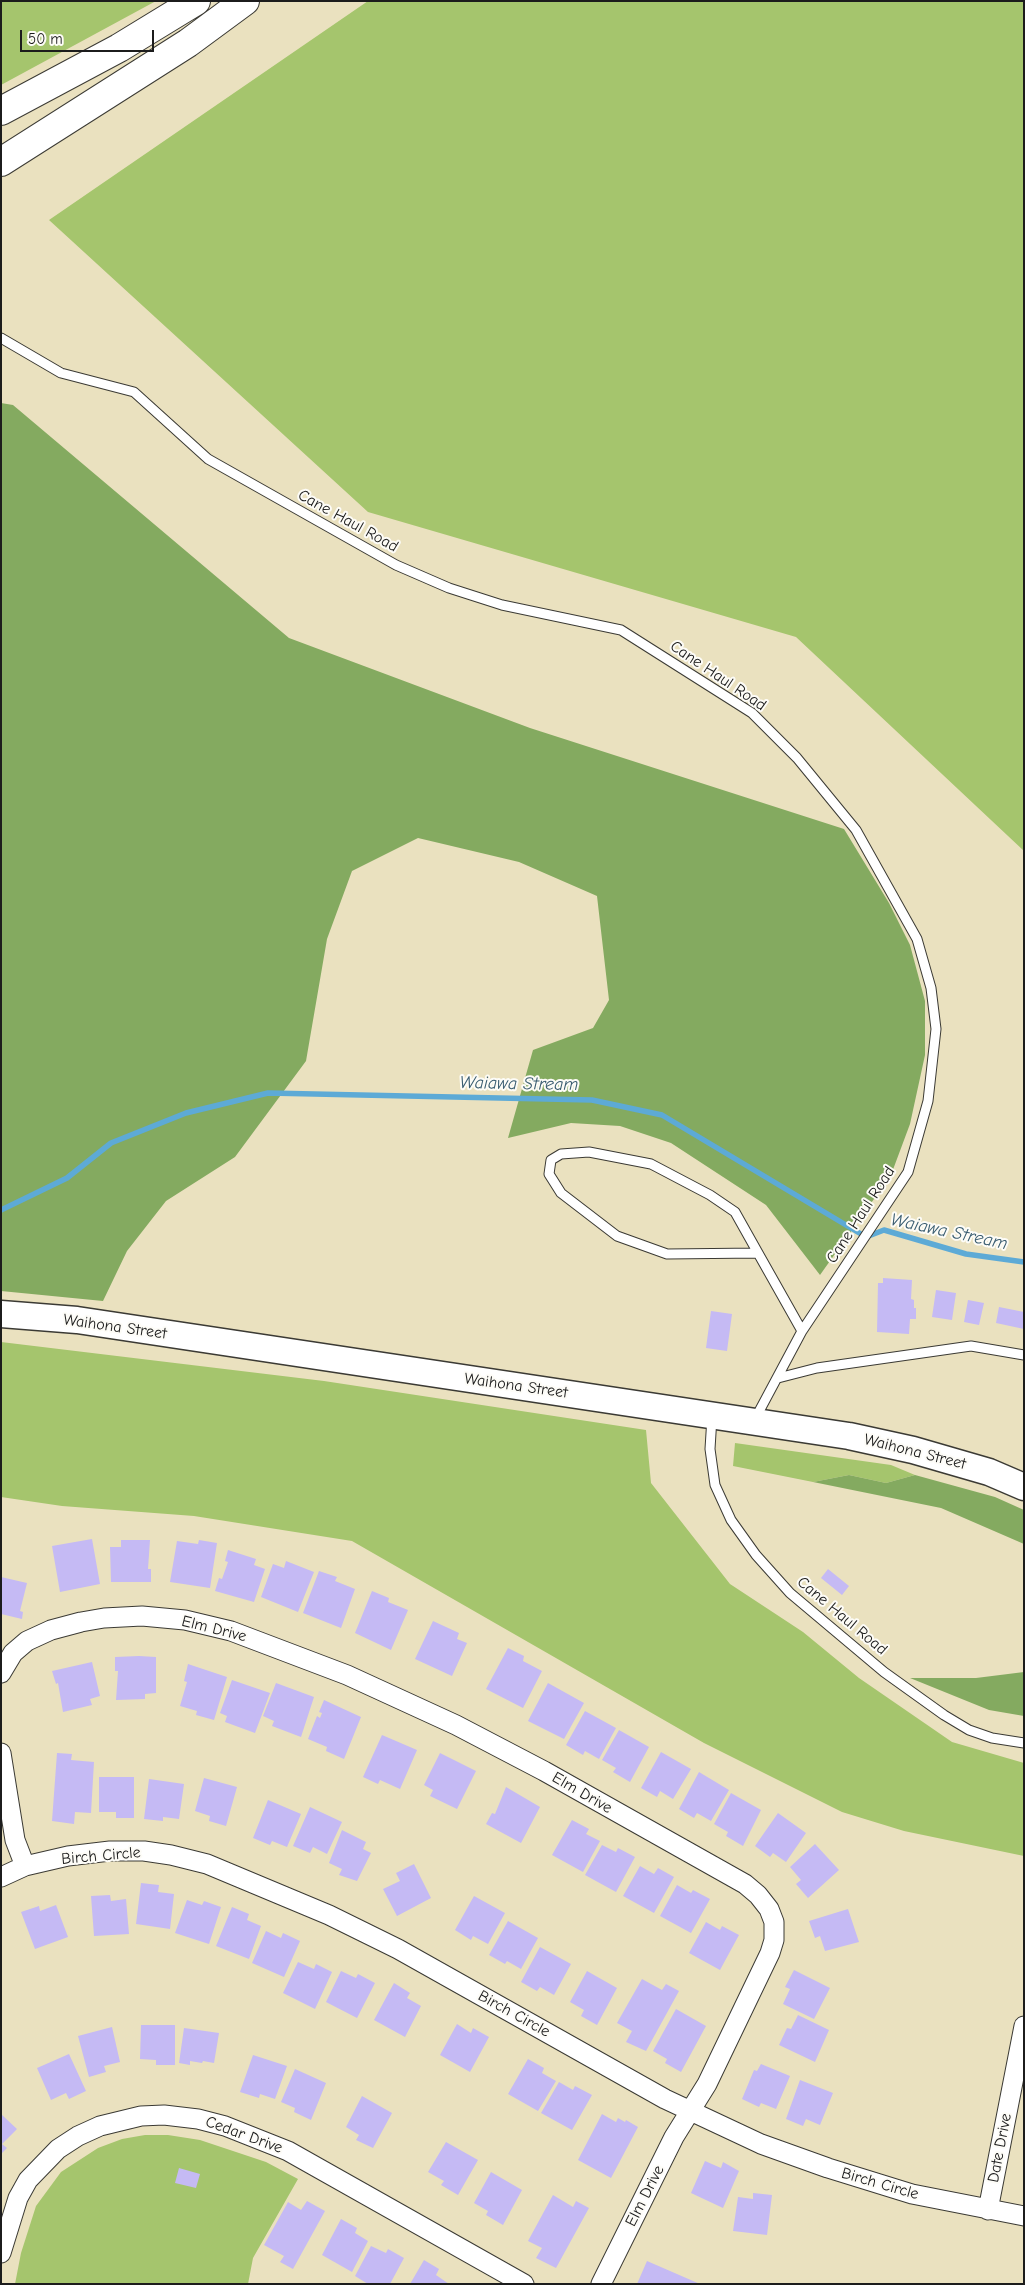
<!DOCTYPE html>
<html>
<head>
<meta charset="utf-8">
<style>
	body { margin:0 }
	#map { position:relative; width:1025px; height:2285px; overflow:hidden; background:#eae1bf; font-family:"Comic Neue",sans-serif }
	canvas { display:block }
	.frame { position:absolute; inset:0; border:2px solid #1c1c1c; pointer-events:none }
	.scale { position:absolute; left:20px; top:30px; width:134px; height:22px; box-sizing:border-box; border:2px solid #1c1c1c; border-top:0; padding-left:6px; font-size:15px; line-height:18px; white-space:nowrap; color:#1c1c1c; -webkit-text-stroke:4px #fdfcf7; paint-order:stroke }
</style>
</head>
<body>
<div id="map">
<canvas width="1025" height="2285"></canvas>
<div class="frame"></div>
<div class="scale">50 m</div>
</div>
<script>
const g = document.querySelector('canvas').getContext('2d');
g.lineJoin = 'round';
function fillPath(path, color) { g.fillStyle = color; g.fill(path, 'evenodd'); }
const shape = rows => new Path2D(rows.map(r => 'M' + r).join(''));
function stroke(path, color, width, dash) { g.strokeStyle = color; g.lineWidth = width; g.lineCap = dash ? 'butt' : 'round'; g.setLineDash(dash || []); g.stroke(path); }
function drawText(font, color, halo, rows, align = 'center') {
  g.font = font + ' "Comic Neue",sans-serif'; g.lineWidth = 4; g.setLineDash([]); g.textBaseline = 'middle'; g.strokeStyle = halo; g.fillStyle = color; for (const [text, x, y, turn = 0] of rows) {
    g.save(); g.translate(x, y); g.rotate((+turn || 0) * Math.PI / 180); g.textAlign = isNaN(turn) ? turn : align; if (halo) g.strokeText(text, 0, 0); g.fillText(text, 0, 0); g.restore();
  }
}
fillPath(shape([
	[1,1,156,1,1,85],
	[368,1,1024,1,1024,851,796,637,368,512,49,220],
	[1,1342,324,1381,646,1430,651,1483,730,1584,803,1632,859,1678,952,1742,1024,1763,1024,1856,904,1831,842,1812,704,1743,352,1541,194,1516,62,1506,1,1497],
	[735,1443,891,1465,915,1475,886,1483,849,1475,813,1482,733,1466],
	[145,2135,168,2135,200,2140,266,2162,298,2179,253,2258,248,2284,15,2284,21,2253,36,2206,61,2172,98,2148,122,2139]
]), '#a5c56d');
fillPath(shape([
	[1,403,13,405,289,638,530,728,844,829,889,903,910,945,925,1001,925,1055,910,1124,891,1175,820,1275,766,1205,671,1143,620,1126,571,1123,508,1138,533,1050,593,1028,609,1000,597,896,519,862,418,838,352,871,327,939,306,1061,235,1157,166,1201,127,1251,103,1301,1,1291],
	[849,1475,886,1483,915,1475,995,1497,1024,1510,1024,1544,941,1508,813,1482],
	[1024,1672,1024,1716,989,1710,910,1678,976,1678]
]), '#84aa60');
stroke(shape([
	[1,1210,67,1178,111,1143,186,1113,268,1093,592,1100,662,1115,866,1237,884,1230,966,1254,1024,1262]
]), '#5daad6', 5.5);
fillPath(shape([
	[883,1278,912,1280,911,1299,914,1300,914,1308,916,1308,916,1319,910,1319,909,1334,877,1332,878,1283,883,1283],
	[936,1290,956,1293,952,1320,932,1317],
	[968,1300,984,1303,979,1325,964,1322],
	[999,1307,1024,1312,1024,1329,996,1323],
	[711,1311,732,1314,727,1351,706,1348],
	[92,1539,100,1584,60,1592,52,1546],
	[121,1540,150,1540,148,1569,151,1569,151,1582,111,1582,110,1547,121,1547],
	[199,1540,217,1543,210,1588,170,1582,177,1541,198,1544],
	[228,1550,256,1559,254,1565,265,1569,254,1602,215,1591,219,1578,222,1579,228,1562,225,1561],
	[286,1561,314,1572,298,1612,261,1597,273,1564,284,1568],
	[828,1569,849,1586,842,1595,821,1578],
	[319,1571,337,1577,335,1581,355,1589,341,1628,303,1613],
	[1,1577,27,1583,20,1611,23,1612,22,1619,1,1614],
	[372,1591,389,1598,388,1602,408,1610,391,1650,355,1633],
	[433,1621,459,1633,457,1639,467,1643,452,1676,415,1659],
	[508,1648,524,1656,523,1661,542,1671,523,1708,486,1689],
	[139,1656,156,1657,156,1693,145,1694,145,1699,116,1700,118,1671,115,1671,115,1657],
	[92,1662,100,1696,90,1699,92,1705,63,1712,58,1683,56,1684,52,1671],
	[188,1664,227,1677,214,1720,196,1715,197,1711,180,1706,187,1682,184,1681],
	[232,1680,270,1693,255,1733,225,1722,227,1716,220,1713],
	[276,1683,314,1697,301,1737,272,1726,274,1721,263,1716],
	[548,1683,584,1703,564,1739,528,1721],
	[324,1700,361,1717,344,1759,326,1751,327,1747,308,1739,317,1716,320,1718,322,1713,319,1712],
	[585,1711,616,1728,599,1759,585,1751,583,1755,566,1745],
	[619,1730,649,1747,630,1782,613,1772,616,1768,602,1760],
	[382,1735,417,1750,400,1789,380,1780,378,1784,363,1777],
	[661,1752,691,1769,673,1799,660,1791,657,1797,641,1788],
	[57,1753,72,1754,71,1760,94,1762,91,1813,75,1812,74,1824,52,1821],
	[440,1753,476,1771,457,1809,430,1796,433,1790,424,1785],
	[699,1772,729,1790,711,1821,697,1813,694,1818,679,1809],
	[99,1777,134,1777,134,1818,116,1818,116,1812,99,1812],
	[204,1778,237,1787,226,1826,209,1821,210,1816,195,1811],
	[149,1779,184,1784,179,1819,163,1817,163,1821,144,1819],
	[506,1787,540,1807,521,1843,486,1824,492,1813,495,1814],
	[731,1793,761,1810,743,1846,726,1836,728,1832,714,1824],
	[268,1800,301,1814,287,1847,272,1841,270,1845,253,1838],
	[310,1807,342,1822,327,1854,313,1847,310,1853,293,1846],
	[778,1813,806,1833,786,1862,773,1853,770,1857,755,1846],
	[572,1820,589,1829,586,1834,600,1841,583,1872,552,1855],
	[342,1830,366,1842,363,1849,371,1853,357,1881,339,1875,342,1869,329,1863],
	[815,1844,839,1870,808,1898,796,1884,801,1880,790,1867],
	[602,1845,616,1852,618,1848,635,1857,616,1892,585,1875],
	[414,1864,431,1898,397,1916,383,1889,400,1881,396,1873],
	[640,1866,654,1874,658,1868,674,1877,654,1913,623,1896],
	[141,1883,159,1885,158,1892,174,1894,170,1929,136,1924],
	[677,1885,691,1893,693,1890,710,1899,691,1933,660,1916],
	[110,1895,111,1901,126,1899,129,1934,94,1936,91,1896],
	[474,1896,505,1913,488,1944,473,1936,471,1940,455,1930],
	[187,1900,202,1905,204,1901,221,1907,209,1944,175,1933],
	[56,1905,68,1937,35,1949,21,1912,39,1906,40,1911],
	[232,1907,249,1914,247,1920,261,1926,249,1959,216,1946],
	[848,1909,859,1942,825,1951,820,1936,815,1938,809,1921],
	[508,1921,538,1938,521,1969,507,1961,505,1964,489,1955],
	[706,1922,720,1930,722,1926,739,1935,720,1970,689,1953],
	[266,1931,281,1938,283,1933,300,1941,284,1977,252,1963],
	[540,1947,571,1964,554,1995,540,1987,537,1991,521,1982],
	[298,1962,314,1969,316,1964,332,1972,315,2009,283,1993],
	[794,1970,830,1988,814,2019,783,2004,790,1989,785,1987],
	[341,1971,356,1978,358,1974,375,1983,357,2018,326,2002],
	[587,1971,617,1988,597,2025,581,2016,584,2010,570,2002],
	[642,1979,662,1990,666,1984,679,1991,646,2051,626,2042,632,2031,617,2023],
	[394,1983,410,1993,407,1998,421,2006,405,2037,374,2020],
	[676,2009,706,2026,681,2072,665,2063,667,2059,653,2051],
	[798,2015,829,2030,815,2062,779,2045,787,2028,791,2029],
	[457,2024,471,2033,473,2028,489,2037,470,2072,440,2055],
	[141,2025,175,2025,175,2065,156,2065,156,2060,140,2059],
	[112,2027,120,2062,104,2066,106,2072,89,2077,78,2036],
	[184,2028,219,2033,214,2063,203,2061,202,2063,190,2061,190,2065,179,2063],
	[69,2054,86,2091,69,2099,66,2093,51,2100,37,2068],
	[253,2055,287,2066,275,2099,260,2094,259,2098,240,2092],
	[528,2059,544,2068,542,2073,556,2081,538,2111,508,2094],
	[761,2064,790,2076,776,2109,761,2103,759,2107,742,2099,754,2070,757,2071],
	[295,2069,326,2083,311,2120,294,2112,295,2108,281,2102],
	[800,2080,833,2093,820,2125,806,2119,803,2126,786,2119],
	[559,2082,573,2090,575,2086,592,2095,572,2130,541,2113],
	[362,2096,392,2113,373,2148,356,2140,359,2135,346,2127],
	[1,2114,17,2129,2,2144,7,2148,1,2154],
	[602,2114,616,2122,618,2118,625,2122,626,2120,638,2127,611,2178,578,2160],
	[446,2142,478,2160,458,2195,441,2185,444,2181,428,2172],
	[705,2161,721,2168,723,2162,739,2171,723,2208,691,2193],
	[179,2168,200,2174,196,2188,175,2183],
	[491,2172,522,2190,503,2225,486,2215,488,2211,474,2203],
	[753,2193,772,2195,767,2235,733,2231,738,2197,753,2199],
	[553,2195,573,2207,576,2201,589,2208,556,2268,536,2258,542,2248,528,2241],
	[307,2201,325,2211,293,2269,280,2262,284,2256,264,2245,288,2202,301,2210],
	[341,2219,357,2228,355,2233,368,2241,352,2272,322,2255],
	[371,2246,386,2253,388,2249,404,2258,390,2284,368,2284,355,2276],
	[424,2260,439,2269,436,2275,449,2284,410,2284],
	[647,2261,700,2284,637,2284]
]), '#c5baf4');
const lane = shape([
	[1,338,61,373,134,392,208,459,396,565,449,588,502,605,621,630,752,713,797,758,856,830,917,939,931,988,936,1029,928,1101,908,1172,802,1331,755,1419],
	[758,1253,667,1254,617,1236,561,1193,549,1174,551,1160,561,1154,589,1152,651,1164,710,1195,735,1212,758,1253,802,1331],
	[778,1378,817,1368,971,1346,1024,1355],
	[712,1417,710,1449,715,1485,731,1520,756,1555,790,1593,884,1672,944,1715,969,1730,992,1738,1024,1743]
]);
const street = shape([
	[1,1673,13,1653,27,1641,51,1630,81,1622,104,1618,142,1616,185,1620,231,1631,347,1675,456,1725,544,1771,745,1884,758,1895,769,1909,774,1922,774,1940,770,1953,707,2084,674,2137,601,2284],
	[1,1753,15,1840,25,1866],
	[1,1877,25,1866,68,1856,110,1851,144,1851,171,1855,207,1864,329,1915,398,1949,665,2099,761,2144,828,2168,912,2194,1024,2216],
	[988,2210,1024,2026],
	[1,2253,18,2198,28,2180,58,2149,78,2136,100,2126,141,2116,164,2115,198,2119,225,2126,288,2151,524,2284]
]);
const secondary = shape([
	[1,1314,77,1320,849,1436,913,1450,989,1472,1024,1487]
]);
const highway = shape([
	[1,111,119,48,196,1],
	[1,162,188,43,245,1]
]);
stroke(lane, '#3b3a34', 11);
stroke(street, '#3b3a34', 21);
stroke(secondary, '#3b3a34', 29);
stroke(highway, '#3b3a34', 30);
stroke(lane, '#fff', 9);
stroke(street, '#fff', 19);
stroke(secondary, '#fff', 26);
stroke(highway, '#fff', 28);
drawText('16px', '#1c1c1c', '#fdfcf7', [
	["Cane Haul Road",348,521,29],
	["Cane Haul Road",718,676,34],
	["Cane Haul Road",861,1215,-57],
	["Waihona Street",115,1327,8],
	["Waihona Street",516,1386,8],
	["Waihona Street",915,1452,14],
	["Cane Haul Road",842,1616,40],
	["Elm Drive",214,1629,14],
	["Elm Drive",582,1793,30],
	["Birch Circle",101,1856,-5],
	["Birch Circle",514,2014,29],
	["Cedar Drive",244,2135,20],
	["Date Drive",1000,2148,-79],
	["Birch Circle",880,2184,16],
	["Elm Drive",645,2196,-63]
]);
drawText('italic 18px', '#395c70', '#fdfcf7', [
	["Waiawa Stream",519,1084,1],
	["Waiawa Stream",949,1232,12]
]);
</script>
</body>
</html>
